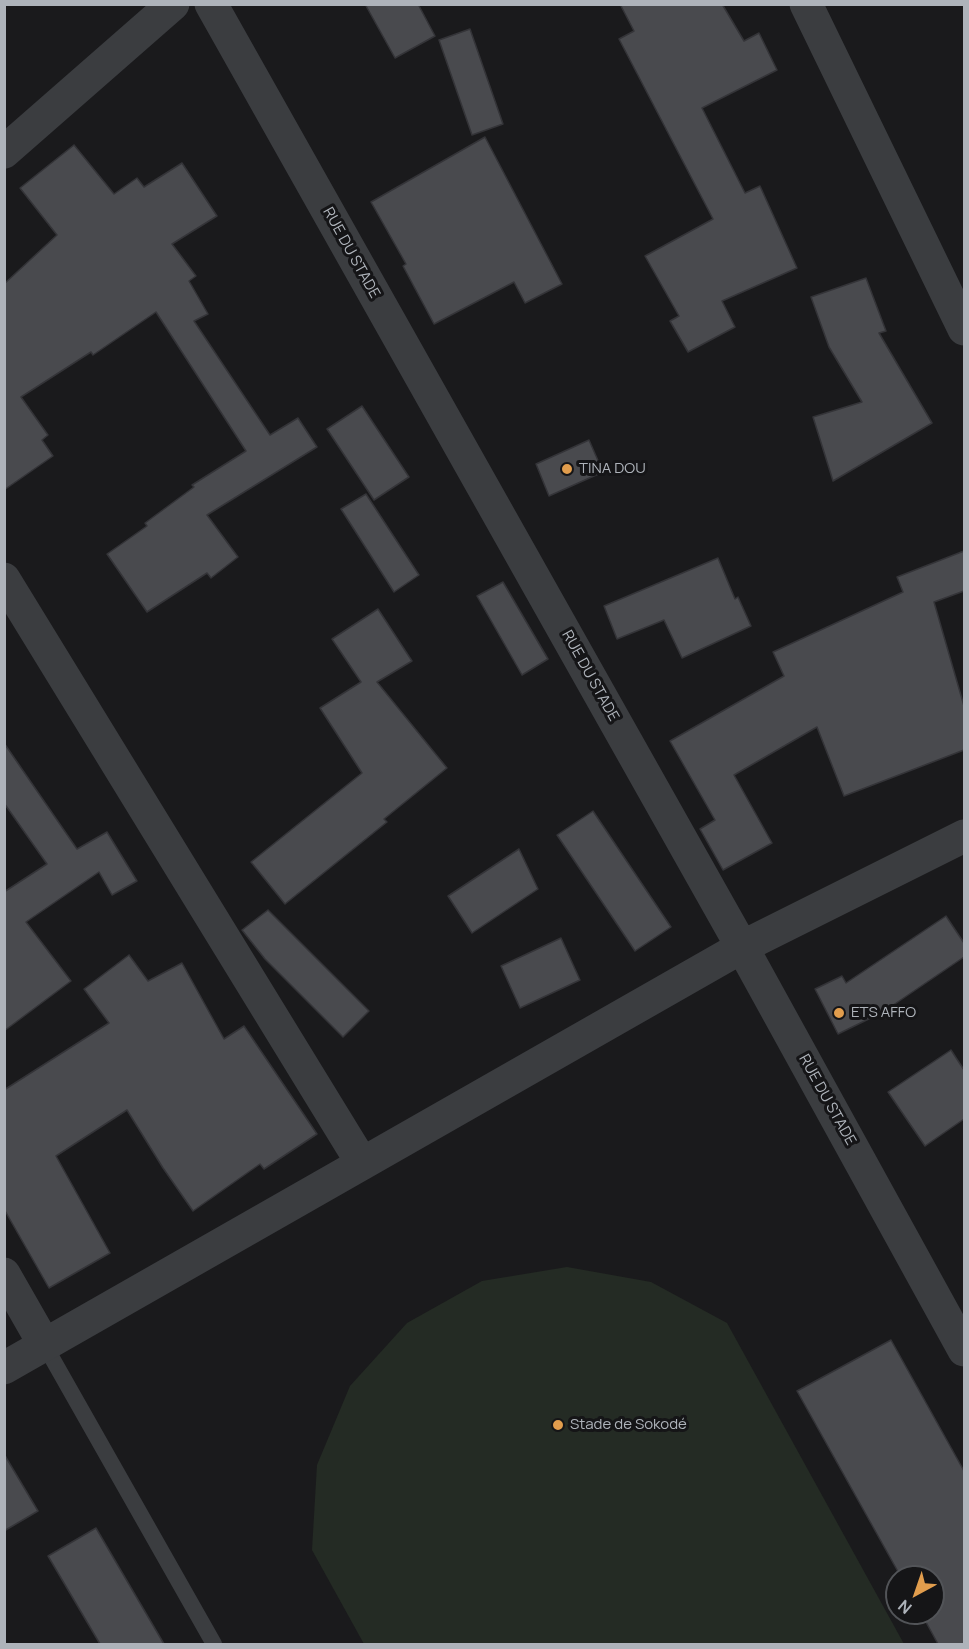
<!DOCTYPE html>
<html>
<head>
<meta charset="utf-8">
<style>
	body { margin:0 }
	#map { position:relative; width:969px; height:1649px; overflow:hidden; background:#1a1a1c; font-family:Manrope,sans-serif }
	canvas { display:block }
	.frame { position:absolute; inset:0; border:6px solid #aeb3ba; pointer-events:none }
	.north { position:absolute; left:885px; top:1565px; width:60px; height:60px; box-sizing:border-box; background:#151517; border:2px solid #525458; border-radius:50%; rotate:220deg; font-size:16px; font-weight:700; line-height:24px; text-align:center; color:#aeb3ba }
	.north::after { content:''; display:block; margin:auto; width:21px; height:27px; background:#e19d4d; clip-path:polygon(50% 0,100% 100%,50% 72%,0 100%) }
</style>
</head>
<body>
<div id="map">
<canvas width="969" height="1649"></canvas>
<div class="frame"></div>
<div class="north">N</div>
</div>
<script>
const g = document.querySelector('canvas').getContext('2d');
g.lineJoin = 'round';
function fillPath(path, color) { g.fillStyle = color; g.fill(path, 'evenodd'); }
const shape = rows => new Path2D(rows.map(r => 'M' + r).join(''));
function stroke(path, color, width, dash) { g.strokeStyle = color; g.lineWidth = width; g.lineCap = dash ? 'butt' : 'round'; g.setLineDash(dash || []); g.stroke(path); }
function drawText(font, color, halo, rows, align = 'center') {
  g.font = font + ' Manrope,sans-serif'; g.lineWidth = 6; g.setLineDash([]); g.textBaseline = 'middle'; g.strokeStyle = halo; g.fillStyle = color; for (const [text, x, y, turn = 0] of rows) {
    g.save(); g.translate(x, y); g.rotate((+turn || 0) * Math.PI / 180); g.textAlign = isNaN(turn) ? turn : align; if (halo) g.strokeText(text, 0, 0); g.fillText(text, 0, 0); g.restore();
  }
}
fillPath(shape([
	[567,1267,651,1282,727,1323,904,1644,364,1644,312,1550,317,1465,350,1386,407,1323,482,1281]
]), '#242b24');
const building = shape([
	[365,4,418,4,435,36,395,58,365,4],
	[620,4,722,4,744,41,759,33,777,70,702,108,745,193,760,186,797,268,722,301,735,327,688,352,670,321,679,316,645,256,713,219,619,39,634,31,620,4],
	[470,29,503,124,472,135,439,40,470,29],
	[485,137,562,284,525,303,514,282,434,324,403,266,406,264,371,202,485,137],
	[74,145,114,194,137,178,144,187,182,163,217,216,172,244,196,276,189,281,208,314,194,321,270,435,298,418,317,447,207,515,238,557,211,578,207,573,147,612,107,554,147,526,145,523,194,487,192,485,246,451,156,312,93,355,91,352,21,397,48,435,42,440,53,456,4,490,4,284,57,235,20,188,74,145],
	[866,278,886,331,879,333,932,423,833,481,813,417,862,402,829,347,811,297,866,278],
	[362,406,409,477,374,500,327,429,362,406],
	[589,440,603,472,549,496,536,464,589,440],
	[366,494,419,575,394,592,341,509,366,494],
	[964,551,964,591,934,602,964,706,964,750,844,796,817,727,734,775,772,843,723,870,700,829,715,820,670,741,784,676,773,652,903,592,897,577,964,551],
	[718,558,735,599,738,597,751,626,682,658,664,620,617,639,604,606,718,558],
	[503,582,548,659,522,675,477,596,503,582],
	[378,609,412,661,377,682,447,768,384,819,387,822,285,904,251,862,362,773,320,708,361,682,332,639,378,609],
	[4,743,77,849,107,832,137,881,112,895,99,872,26,922,71,981,4,1031,4,892,47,864,4,803,4,743],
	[593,811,671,927,635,951,557,835,593,811],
	[519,849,538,889,472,933,448,896,519,849],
	[268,910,369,1011,343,1037,265,959,242,930,268,910],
	[946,916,964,943,964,957,883,1012,838,1034,815,989,842,976,846,983,946,916],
	[561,938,580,980,520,1008,501,966,561,938],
	[129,955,148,981,182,963,224,1039,244,1026,317,1134,264,1169,260,1164,193,1211,163,1168,127,1110,56,1156,110,1253,49,1288,4,1209,4,1090,109,1023,84,989,129,955],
	[951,1050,964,1070,964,1119,925,1146,888,1092,951,1050],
	[891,1340,964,1471,964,1644,938,1644,921,1613,933,1613,933,1577,901,1577,797,1391,891,1340],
	[4,1454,38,1511,4,1531,4,1454],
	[96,1528,164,1644,100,1644,48,1556,96,1528]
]);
fillPath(building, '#494a4e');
stroke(building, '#343438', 1.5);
stroke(shape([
	[44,1344,214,1644]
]), '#3b3d40', 16);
stroke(shape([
	[211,4,742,947,964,1350],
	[806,4,964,329],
	[4,152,173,4],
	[4,579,362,1163],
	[4,1274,44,1344],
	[4,1368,742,947,964,836]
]), '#3b3d40', 33);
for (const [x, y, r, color] of [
	[567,469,6,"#e19d4d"],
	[839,1013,6,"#e19d4d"],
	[558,1425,6,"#e19d4d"]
]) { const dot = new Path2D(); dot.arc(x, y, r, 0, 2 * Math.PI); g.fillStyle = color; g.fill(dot); stroke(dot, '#151517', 2); }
drawText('15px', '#aeb3ba', '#151517', [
	["RUE DU STADE",351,253,61],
	["RUE DU STADE",590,676,61],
	["RUE DU STADE",827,1100,61]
]);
drawText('15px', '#aeb3ba', '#151517', [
	["TINA DOU",579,469],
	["ETS AFFO",851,1013],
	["Stade de Sokodé",570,1425]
], 'left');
</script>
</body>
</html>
